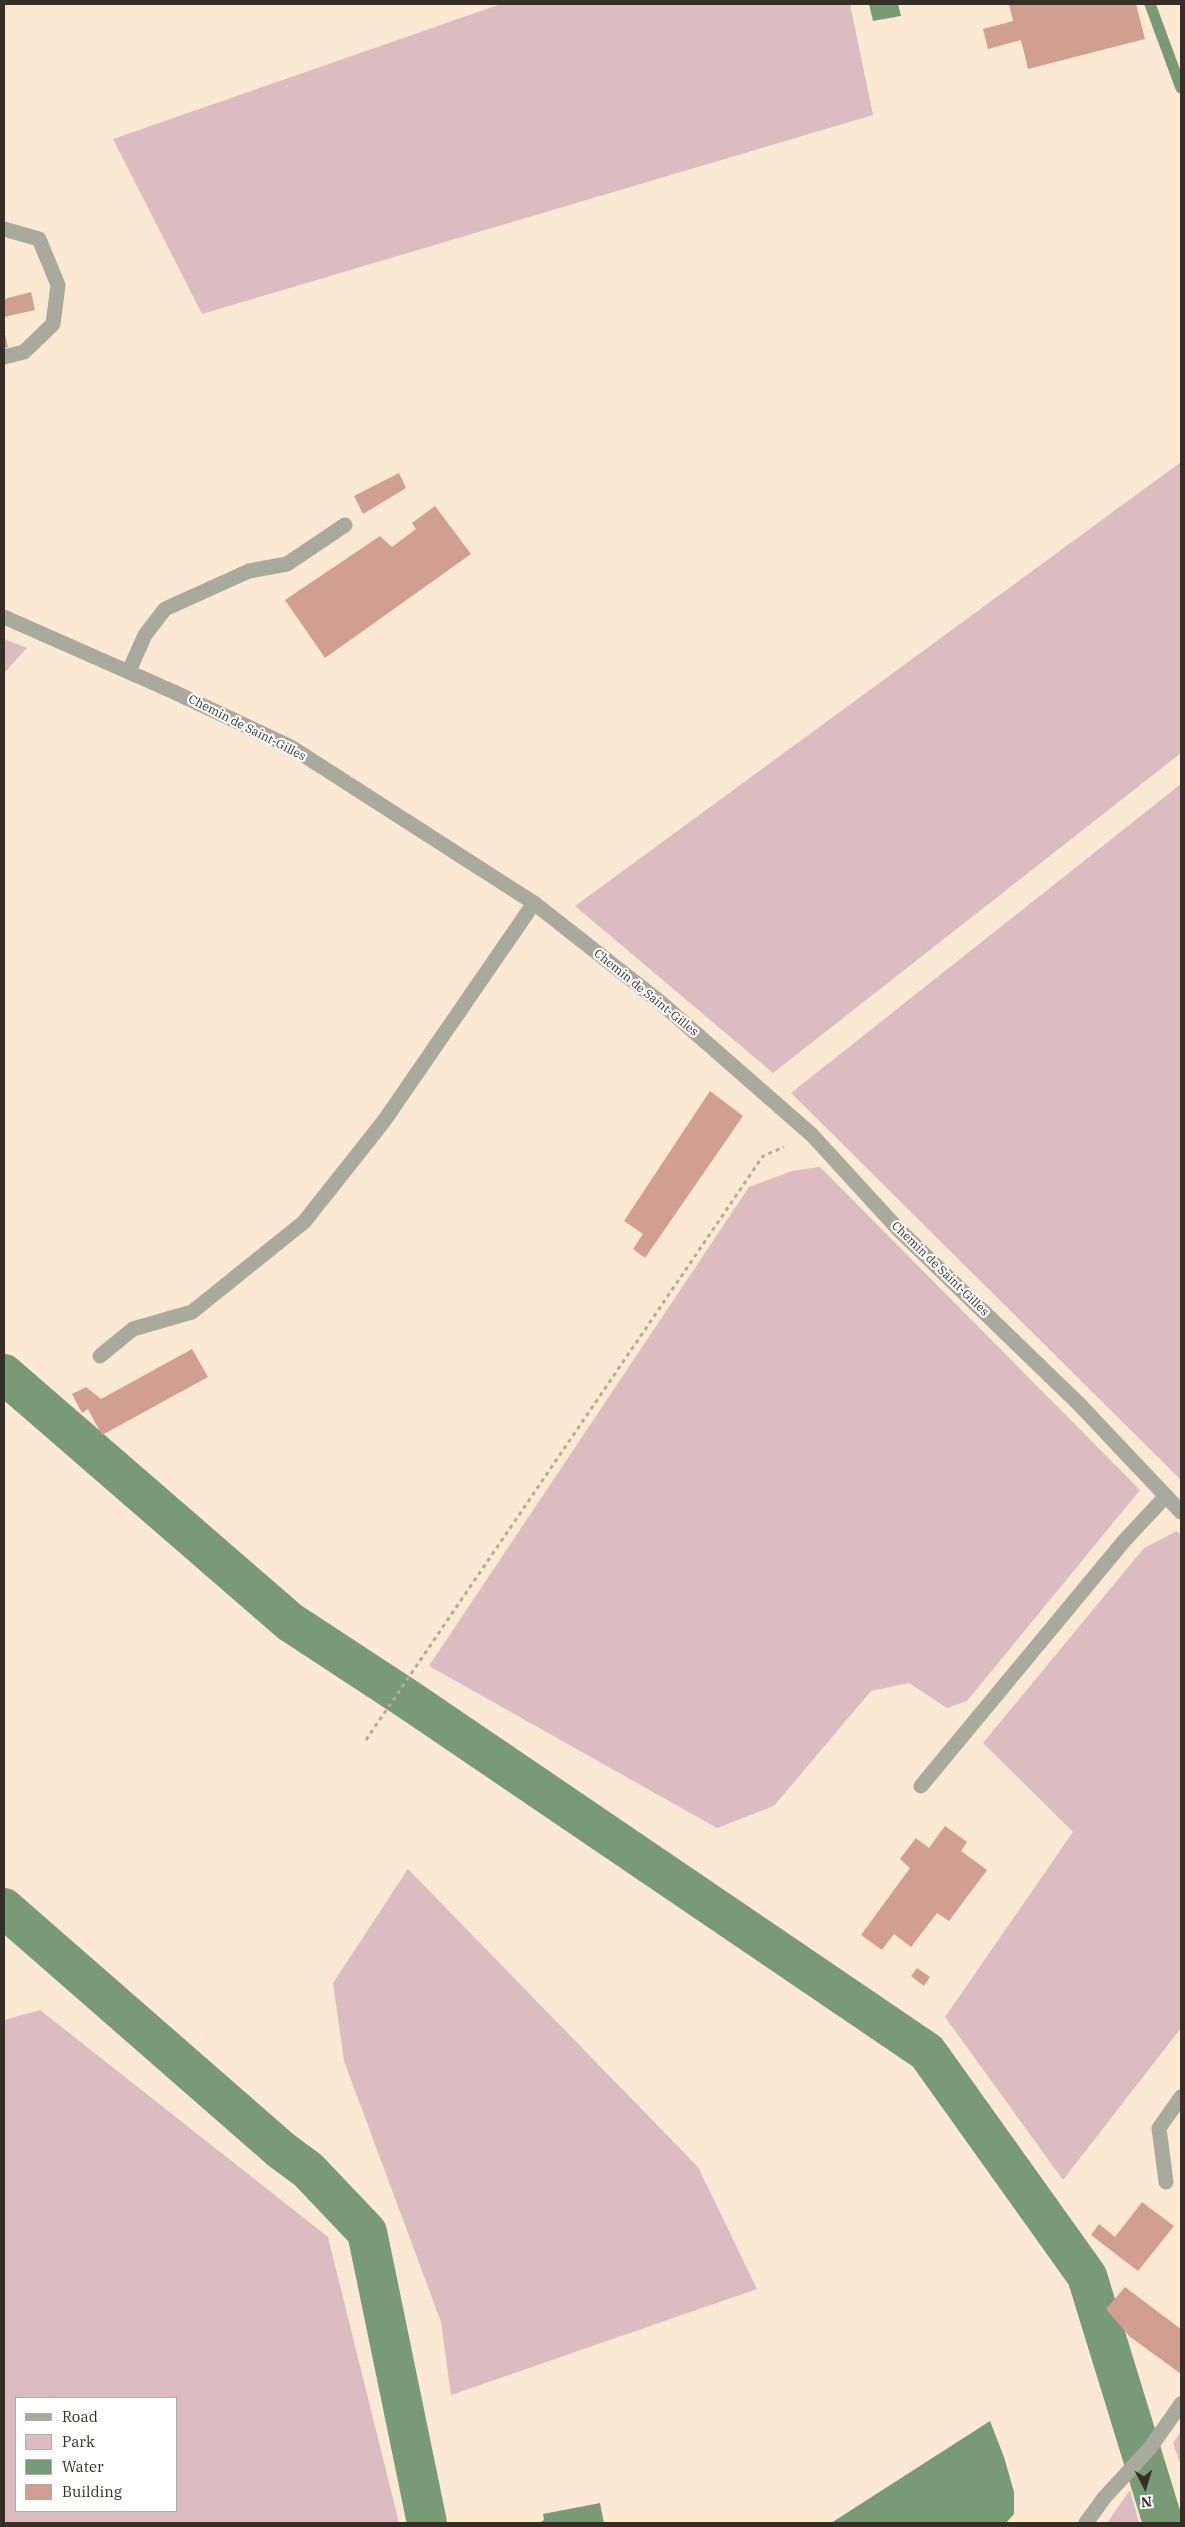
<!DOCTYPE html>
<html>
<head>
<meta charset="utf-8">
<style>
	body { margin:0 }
	#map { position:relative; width:1185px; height:2527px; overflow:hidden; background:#fbe9d3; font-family:"IBM Plex Serif",serif }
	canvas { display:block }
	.frame { position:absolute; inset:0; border:5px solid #352f26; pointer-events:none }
	.legend { position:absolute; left:15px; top:2397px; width:162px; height:115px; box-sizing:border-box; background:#fff; border:1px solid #aeaca8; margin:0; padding:6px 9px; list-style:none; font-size:15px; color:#352f26 }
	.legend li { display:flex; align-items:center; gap:10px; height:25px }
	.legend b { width:25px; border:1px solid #aeaca8 }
	.north { position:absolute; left:1120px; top:2462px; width:50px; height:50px; -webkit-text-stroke:4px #fff; paint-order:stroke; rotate:175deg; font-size:14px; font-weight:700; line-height:20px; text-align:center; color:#352f26 }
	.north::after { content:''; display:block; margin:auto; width:18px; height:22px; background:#352f26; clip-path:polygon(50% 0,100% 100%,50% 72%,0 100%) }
</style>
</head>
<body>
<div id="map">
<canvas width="1185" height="2527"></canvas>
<div class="frame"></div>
<ul class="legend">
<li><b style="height:6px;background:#a9aa9e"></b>Road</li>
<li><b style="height:14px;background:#dcbbc1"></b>Park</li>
<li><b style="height:14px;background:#799a77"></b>Water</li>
<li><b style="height:14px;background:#d19f8f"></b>Building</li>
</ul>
<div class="north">N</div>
</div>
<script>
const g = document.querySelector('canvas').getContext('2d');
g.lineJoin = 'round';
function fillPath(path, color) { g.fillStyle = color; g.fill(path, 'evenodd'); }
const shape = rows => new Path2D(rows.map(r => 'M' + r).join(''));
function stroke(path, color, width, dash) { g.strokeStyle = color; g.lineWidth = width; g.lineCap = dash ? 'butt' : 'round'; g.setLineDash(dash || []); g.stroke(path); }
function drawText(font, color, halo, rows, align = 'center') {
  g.font = font + ' "IBM Plex Serif",serif'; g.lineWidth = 4.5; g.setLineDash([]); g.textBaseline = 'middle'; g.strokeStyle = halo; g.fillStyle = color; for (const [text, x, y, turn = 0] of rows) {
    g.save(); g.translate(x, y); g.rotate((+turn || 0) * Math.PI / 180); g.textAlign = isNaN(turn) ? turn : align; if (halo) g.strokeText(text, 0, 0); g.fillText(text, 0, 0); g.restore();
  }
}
fillPath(shape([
	[501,4,850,4,873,115,202,314,113,139],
	[1181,462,1181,753,773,1073,575,906],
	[4,639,27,648,4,673],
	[1181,784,1181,1480,791,1093],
	[820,1167,1140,1490,967,1701,947,1708,909,1683,871,1691,774,1806,717,1828,429,1666,749,1187,792,1171],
	[1177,1531,1181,1535,1181,2028,1063,2180,945,2017,1073,1832,983,1743,1144,1548],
	[408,1869,698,2167,757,2289,451,2395,441,2322,344,2061,333,1983],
	[40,2010,328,2237,399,2523,4,2523,4,2020],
	[176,2398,176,2511,16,2511,16,2398],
	[1181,2432,1181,2466,1173,2443],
	[1130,2490,1139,2523,1107,2523]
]), '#dcbbc1');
fillPath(shape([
	[869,4,898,4,901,16,873,21],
	[990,2421,1004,2457,1014,2492,1014,2514,1006,2523,831,2523],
	[600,2503,604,2523,539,2523,544,2520,543,2514]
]), '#799a77');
stroke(shape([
	[1150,4,1181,88]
]), '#799a77', 11);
stroke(shape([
	[4,1374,290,1622,409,1700,927,2052,1087,2276,1163,2523],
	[4,1908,281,2150,308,2170,367,2232,427,2523]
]), '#799a77', 40);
fillPath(shape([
	[1009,4,1136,4,1145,39,1028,69,1021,40,988,49,983,29,1013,21],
	[31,292,35,310,4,317,4,299],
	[4,330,8,347,4,348],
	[399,473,406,488,363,514,354,496],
	[435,506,471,554,325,658,285,600,380,536,392,547,416,529,412,523],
	[710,1091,743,1116,645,1258,633,1249,643,1234,624,1221],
	[192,1349,208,1377,102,1435,88,1409,82,1413,72,1394,86,1387,101,1399],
	[945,1826,967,1842,961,1851,987,1870,949,1921,937,1913,911,1947,894,1934,882,1950,861,1935,910,1868,900,1859,916,1838,929,1848],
	[917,1968,930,1977,924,1986,911,1976],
	[1142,2202,1174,2226,1138,2271,1091,2235,1099,2224,1115,2237],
	[1125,2287,1181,2329,1181,2374,1129,2336,1106,2309]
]), '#d19f8f');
stroke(shape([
	[366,1740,763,1156,784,1147]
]), '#b8aa98', 3, [4, 4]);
stroke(shape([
	[4,229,39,239,58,285,53,324,24,352,4,357],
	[129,671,145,635,165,609,249,571,287,564,345,525],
	[100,1356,133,1329,192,1312,304,1222,384,1121,534,903],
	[921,1786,1124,1541,1166,1496],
	[1166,2182,1159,2128,1181,2097],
	[1086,2523,1104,2498,1150,2448,1181,2404]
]), '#a9aa9e', 15);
stroke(shape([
	[4,617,174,692,291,747,534,903,660,1002,812,1135,898,1229,1079,1404,1181,1512]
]), '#a9aa9e', 15);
drawText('12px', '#352f26', '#fff', [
	["Chemin de Saint-Gilles",247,728,27],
	["Chemin de Saint-Gilles",646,993,39],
	["Chemin de Saint-Gilles",940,1269,44]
]);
</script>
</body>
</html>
